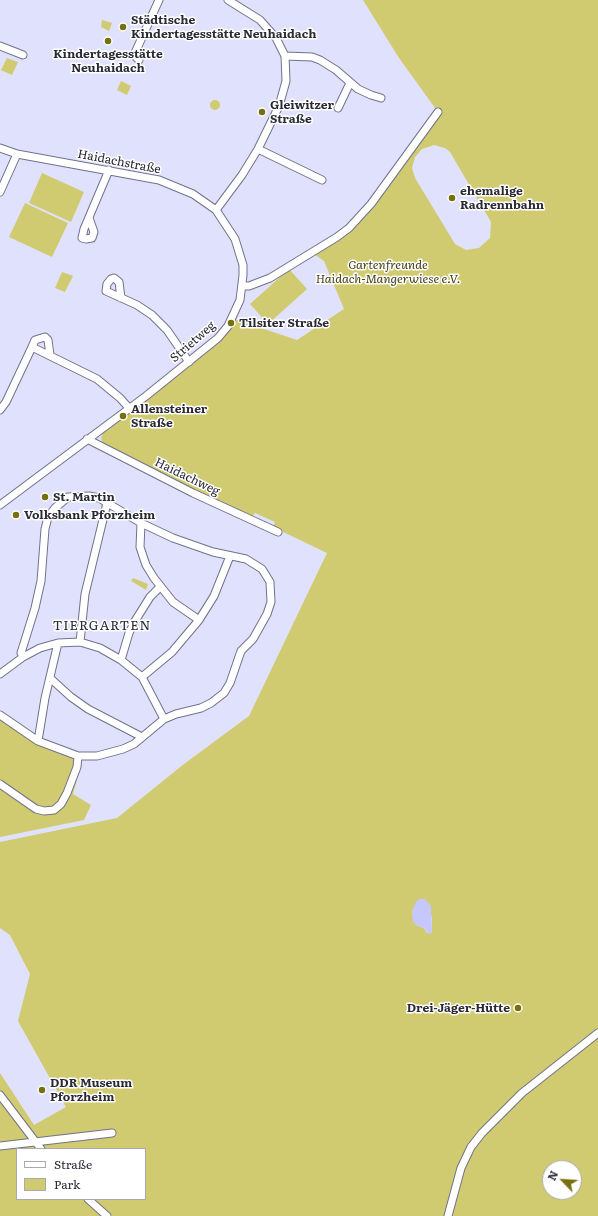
<!DOCTYPE html>
<html>
<head>
<meta charset="utf-8">
<style>
	body { margin:0 }
	#map { position:relative; width:598px; height:1216px; overflow:hidden; background:#e0e1fd; font-family:Literata,serif }
	canvas { display:block }
	.legend { position:absolute; left:16px; top:1148px; width:130px; height:52px; box-sizing:border-box; background:#fff; border:1px solid #a9aaae; margin:0; padding:5px 7px; list-style:none; font-size:12px; color:#292a34 }
	.legend li { display:flex; align-items:center; gap:8px; height:20px }
	.legend b { width:20px; border:1px solid #a9aaae }
	.north { position:absolute; left:542px; top:1160px; width:40px; height:40px; box-sizing:border-box; background:#fff; border:1px solid #a9aaae; border-radius:50%; rotate:295deg; font-size:11px; font-weight:700; line-height:16px; text-align:center; color:#292a34 }
	.north::after { content:''; display:block; margin:auto; width:14px; height:18px; background:#767010; clip-path:polygon(50% 0,100% 100%,50% 72%,0 100%) }
</style>
</head>
<body>
<div id="map">
<canvas width="598" height="1216"></canvas>
<ul class="legend">
<li><b style="height:5px;background:#fff"></b>Straße</li>
<li><b style="height:11px;background:#d0ca70"></b>Park</li>
</ul>
<div class="north">N</div>
</div>
<script>
const g = document.querySelector('canvas').getContext('2d');
g.lineJoin = 'round';
function fillPath(path, color) { g.fillStyle = color; g.fill(path, 'evenodd'); }
const shape = rows => new Path2D(rows.map(r => 'M' + r).join(''));
function stroke(path, color, width, dash) { g.strokeStyle = color; g.lineWidth = width; g.lineCap = dash ? 'butt' : 'round'; g.setLineDash(dash || []); g.stroke(path); }
function drawText(font, color, halo, rows, align = 'center') {
  g.font = font + ' Literata,serif'; g.lineWidth = 3; g.setLineDash([]); g.textBaseline = 'middle'; g.strokeStyle = halo; g.fillStyle = color; for (const [text, x, y, turn = 0] of rows) {
    g.save(); g.translate(x, y); g.rotate((+turn || 0) * Math.PI / 180); g.textAlign = isNaN(turn) ? turn : align; if (halo) g.strokeText(text, 0, 0); g.fillText(text, 0, 0); g.restore();
  }
}
fillPath(shape([
	[363,0,598,0,598,1216,0,1216,0,1073,34,1125,66,1107,18,1021,30,974,10,935,0,928,0,842,117,818,184,764,249,716,327,553,273,527,275,522,255,513,252,517,194,490,103,444,101,438,103,433,191,365,217,342,234,319,297,340,344,309,324,261,311,252,359,219,438,112,399,58],
	[434,145,445,148,450,152,491,222,490,238,479,248,466,250,455,244,415,178,412,168,415,157,422,149],
	[415,905,432,917,432,933,427,933,424,928,416,925,412,912],
	[17,1149,145,1149,145,1199,17,1199],
	[550,1168,574,1168,574,1192,550,1192],
	[102,20,112,23,109,31,101,27],
	[7,58,18,62,12,75,1,70],
	[121,81,131,86,127,95,117,90],
	'210 105a5 5 0 1 1 10 0a5 5 0 1 1-10 0Z',
	[42,173,84,192,71,222,29,203],
	[25,203,68,223,52,257,9,237],
	[289,269,307,289,268,324,250,304],
	[62,272,73,276,65,292,55,288],
	[133,578,148,584,146,590,131,581],
	[0,719,34,742,52,751,82,761,73,794,91,805,84,820,0,837]
]), '#d0ca70');
fillPath(shape([
	[419,899,425,899,431,906,432,933,429,934,424,928,416,925,413,922,412,912,416,902]
]), '#c5c7fd');
const minor = shape([
	[0,46,23,55],
	[285,56,312,57,320,60,336,70,358,89,371,95,381,98],
	[139,60,134,55,159,0],
	[338,108,350,83],
	[0,148,17,154,159,180,193,194,216,210,235,239,243,265,243,275,240,300,228,326,218,338,146,396,0,505],
	[258,149,322,180],
	[0,192,17,154],
	[216,210,242,175,258,149,279,106,286,81,285,56,276,38,260,20,228,0],
	[89,218,94,232,92,238,86,239,82,238,84,229,109,170],
	[243,286,249,286,270,278,337,237,349,228,371,204,438,112],
	[121,298,119,282,114,278,111,279,107,284,106,291,137,305,152,315,167,330,189,362],
	[32,347,35,340,45,337,48,340,50,355],
	[0,410,6,402,32,347,97,379,120,398,129,408],
	[87,439,193,493,278,532],
	[141,523,140,547,146,565,154,578,173,602,199,620],
	[80,642,85,594,107,503],
	[23,657,40,648,58,643,80,642,100,648,121,660,142,677,164,719],
	[121,660,129,633,135,621,150,597,160,587],
	[0,674,23,657,21,653,35,608,41,581,45,529,48,517,55,508,68,497,89,496,99,498,141,523,173,538,213,552,246,559,262,569,270,582,271,602,267,614,253,639,241,651,230,683,224,693,211,703,201,708,176,714,164,719,134,744,123,749,97,756,78,756,38,741,0,715],
	[142,677,172,652,199,620,214,596,230,556],
	[50,678,71,697,88,709,142,737],
	[38,741,45,698,58,643],
	[0,784,36,809,44,811,54,810,61,804,67,793,77,767,78,756],
	[0,1095,41,1149],
	[0,1146,112,1133],
	[88,1199,107,1216],
	[448,1216,461,1168,471,1147,482,1133,522,1093,598,1033]
]);
stroke(minor, '#71728a', 9);
stroke(minor, '#fff', 7);
for (const [x, y, r, color] of [
	[123,27,4,"#767010"],
	[108,41,4,"#767010"],
	[262,112,4,"#767010"],
	[452,198,4,"#767010"],
	[231,323,4,"#767010"],
	[123,416,4,"#767010"],
	[45,497,4,"#767010"],
	[16,515,4,"#767010"],
	[518,1008,4,"#767010"],
	[42,1090,4,"#767010"]
]) { const dot = new Path2D(); dot.arc(x, y, r, 0, 2 * Math.PI); g.fillStyle = color; g.fill(dot); stroke(dot, '#fff', 1.5); }
drawText('bold 12px', '#292a34', '#fff', [
	["Städtische",131,20],
	["Kindertagesstätte Neuhaidach",131,34],
	["Kindertagesstätte",108,54,"center"],
	["Neuhaidach",108,68,"center"],
	["Gleiwitzer",270,105],
	["Straße",270,119],
	["ehemalige",460,191],
	["Radrennbahn",460,205],
	["Tilsiter Straße",239,323],
	["Allensteiner",131,409],
	["Straße",131,423],
	["St. Martin",53,497],
	["Volksbank Pforzheim",24,515],
	["Drei-Jäger-Hütte",510,1008,"right"],
	["DDR Museum",50,1083],
	["Pforzheim",50,1097]
], 'left');
drawText('12px', '#292a34', '#fff', [
	["Haidachstraße",119,162,11],
	["Strietweg",193,342,-41],
	["Haidachweg",187,477,26]
]);
drawText('italic 12px', '#464317', '#fff', [
	["Gartenfreunde",388,265],
	["Haidach-Mangerwiese e.V.",388,279]
]);
g.letterSpacing = '1px';
drawText('13px', '#292a34', '#fff', [
	["TIERGARTEN",102,626]
]);
g.letterSpacing = '0px';
</script>
</body>
</html>
